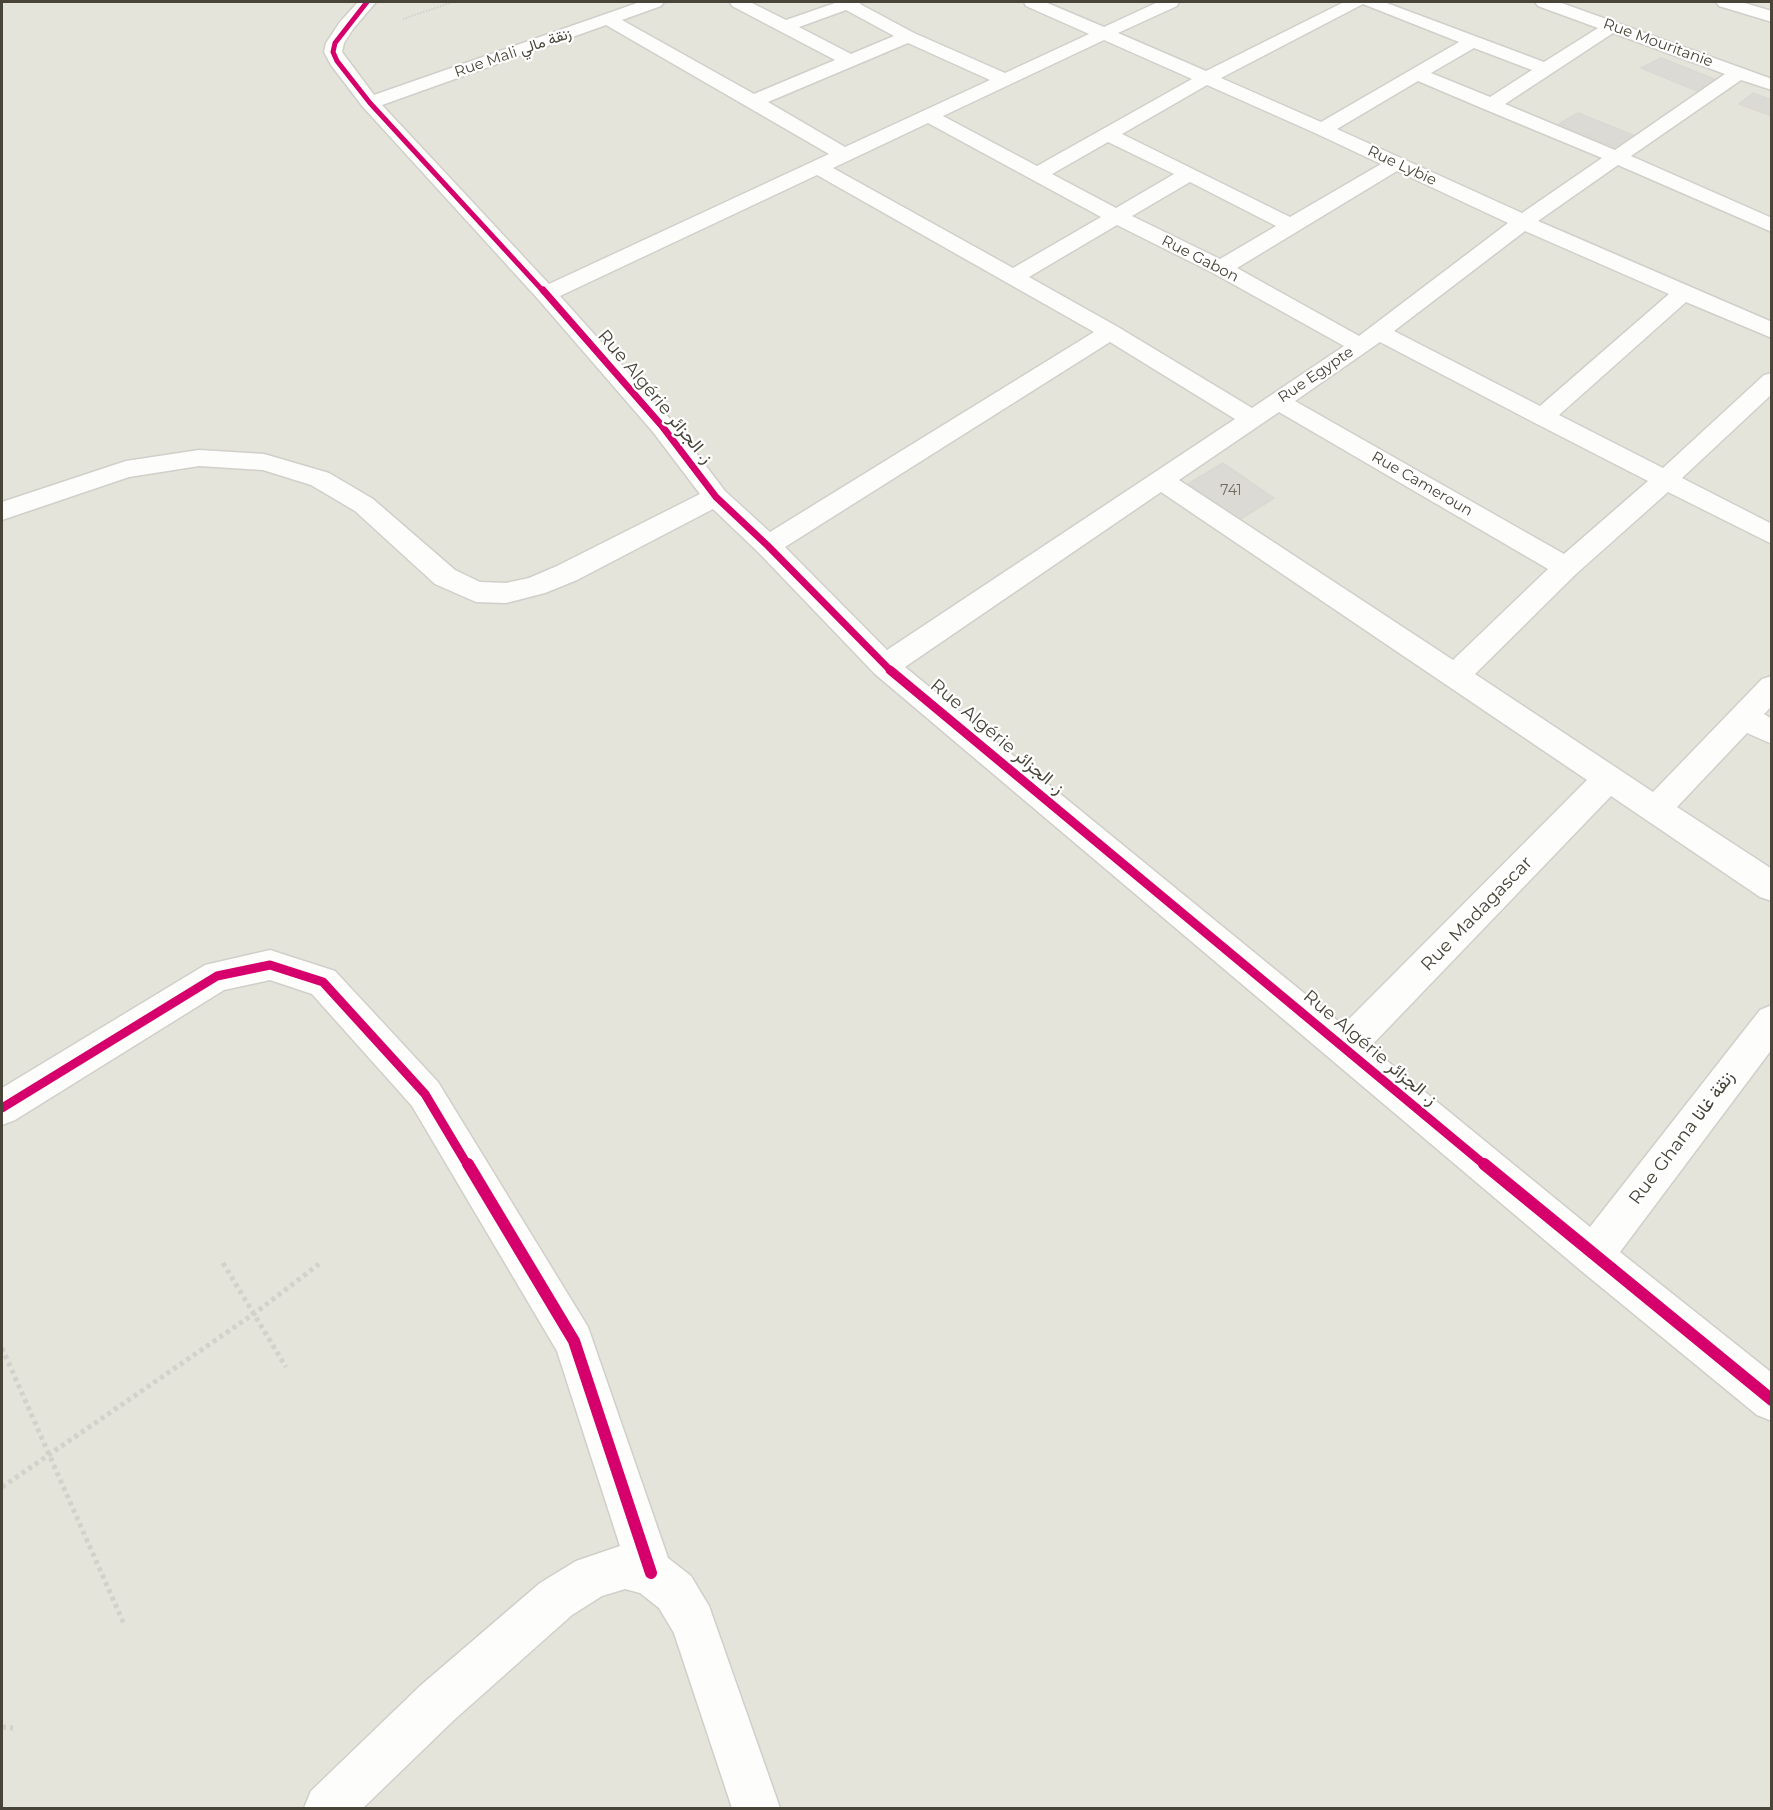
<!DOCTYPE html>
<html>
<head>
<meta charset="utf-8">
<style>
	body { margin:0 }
	#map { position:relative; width:1773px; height:1810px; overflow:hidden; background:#f2f1ec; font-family:Montserrat,sans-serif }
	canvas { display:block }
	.frame { position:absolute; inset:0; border:3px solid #484538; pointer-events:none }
</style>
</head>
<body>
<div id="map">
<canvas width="1773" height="1810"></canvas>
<div class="frame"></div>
</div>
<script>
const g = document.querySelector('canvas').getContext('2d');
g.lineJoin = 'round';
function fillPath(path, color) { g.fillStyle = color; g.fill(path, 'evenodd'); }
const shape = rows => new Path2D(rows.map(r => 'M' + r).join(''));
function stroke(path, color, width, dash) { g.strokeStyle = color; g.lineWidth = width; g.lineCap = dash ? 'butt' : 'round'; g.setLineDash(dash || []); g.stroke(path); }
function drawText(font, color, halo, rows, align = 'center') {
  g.font = font + ' Montserrat,Vazirmatn,sans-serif'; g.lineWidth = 4.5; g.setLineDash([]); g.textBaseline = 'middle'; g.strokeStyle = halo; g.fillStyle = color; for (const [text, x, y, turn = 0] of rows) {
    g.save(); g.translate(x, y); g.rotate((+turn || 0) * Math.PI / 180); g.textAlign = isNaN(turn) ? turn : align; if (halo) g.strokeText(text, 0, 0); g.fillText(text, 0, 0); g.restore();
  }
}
fillPath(shape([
	[2,2,1771,2,1771,1808,2,1808]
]), '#e5e4da');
const building = shape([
	[1661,58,1719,81,1700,92,1641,68,1661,58],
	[1753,93,1772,100,1772,116,1739,104,1753,93],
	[1578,113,1633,135,1615,147,1559,124,1578,113],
	[1223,463,1274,498,1239,520,1188,484,1223,463]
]);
fillPath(building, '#dcdad4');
stroke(building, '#dad8d2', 1.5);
const minor = shape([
	[358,2,376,2,353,29,344,43,342,52,374,95,640,2,664,2,661,6,622,20,754,94,835,60,732,6,730,2,750,2,786,20,838,2,861,2,860,4,914,33,1005,73,1089,34,1026,6,1024,2,1045,2,1104,27,1158,2,1179,2,1177,6,1118,33,1206,71,1344,2,1384,2,1544,62,1598,28,1538,6,1535,2,1559,2,1772,79,1772,90,1741,80,1631,156,1772,218,1772,232,1618,165,1538,221,1772,322,1772,338,1686,302,1559,415,1663,468,1764,375,1772,373,1772,394,1682,478,1772,524,1772,544,1668,492,1576,574,1475,674,1653,792,1762,679,1772,676,1772,706,1764,714,1772,719,1772,744,1747,733,1677,807,1772,869,1772,901,1760,897,1611,796,1370,1047,1590,1227,1760,1010,1772,1005,1772,1049,1620,1252,1772,1373,1772,1421,1757,1415,1579,1269,875,674,759,553,713,509,577,580,545,593,506,603,476,602,435,584,355,511,311,485,263,470,199,466,129,477,2,520,2,502,126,461,199,450,264,454,329,473,373,499,455,570,480,582,506,583,529,578,557,566,700,494,653,432,538,299,363,107,331,65,324,52,326,43,340,22,358,2],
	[1363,4,1459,42,1321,122,1221,78,1363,4],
	[846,10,894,36,851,54,799,27,846,10],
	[606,25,829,154,549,284,382,105,606,25],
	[1613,33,1725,74,1615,150,1505,104,1613,33],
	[1104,40,1192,79,1037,166,943,116,1104,40],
	[908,43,990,80,845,147,768,102,908,43],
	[1474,48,1532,70,1490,97,1431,73,1474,48],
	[1418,81,1484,109,1602,158,1522,213,1337,129,1418,81],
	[1207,85,1315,133,1381,164,1290,217,1122,134,1207,85],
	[928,123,1101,217,1013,268,833,168,928,123],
	[1108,142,1174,174,1116,208,1052,174,1108,142],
	[1397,171,1508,223,1359,336,1237,268,1397,171],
	[817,175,1094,332,770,532,725,491,671,420,560,296,817,175],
	[1190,182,1276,226,1220,259,1132,216,1190,182],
	[1117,225,1213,273,1344,346,1252,408,1118,327,1029,277,1117,225],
	[1525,231,1669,294,1540,406,1394,331,1525,231],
	[1110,342,1235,419,887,650,785,547,1110,342],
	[1380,342,1533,422,1648,481,1564,554,1295,401,1380,342],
	[1279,412,1548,569,1453,660,1179,480,1279,412],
	[1161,492,1587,780,1343,1025,905,667,1161,492],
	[1716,2,1741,2,1772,11,1772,22,1719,6,1716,2],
	[270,950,335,971,438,1082,588,1327,668,1558,691,1576,709,1606,780,1808,732,1808,674,1633,659,1608,640,1593,625,1589,602,1596,572,1615,454,1720,363,1808,304,1808,311,1791,420,1686,540,1583,576,1561,620,1546,557,1351,412,1106,312,994,270,980,224,990,15,1120,2,1125,2,1088,205,965,270,950]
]);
stroke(minor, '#d0cfca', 3);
stroke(shape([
	[403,19,453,2]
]), '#d2d1cb', 2, [1.5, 1.5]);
stroke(shape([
	[223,1263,286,1367],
	[2,1348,124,1624],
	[2,1487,255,1313,319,1264],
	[2,1727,13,1728]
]), '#d2d1cb', 5, [4, 4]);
fillPath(minor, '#fdfdfc');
stroke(shape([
	[367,2,335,43,333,52,337,61,370,103,544,292]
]), '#d6006c', 5);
stroke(shape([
	[543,290,662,426,716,497,768,546,891,671]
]), '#d6006c', 7);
stroke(shape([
	[890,670,1486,1166],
	[2,1108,217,976,270,965,323,982,425,1094,468,1166]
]), '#d6006c', 9);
stroke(shape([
	[468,1164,574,1341,651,1573],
	[1484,1164,1772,1400]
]), '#d6006c', 12);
drawText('14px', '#6e6b60', null, [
	["741",1231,491]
]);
drawText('15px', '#484538', '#fff', [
	["Rue Mouritanie",1658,43,20],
	["Rue Mali زنقة مالي",513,53,-19],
	["Rue Lybie",1402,166,25],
	["Rue Gabon",1200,259,27],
	["Rue Egypte",1316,375,-34],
	["Rue Cameroun",1422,484,30]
]);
drawText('18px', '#484538', '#fff', [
	["Rue Algérie ز. الجزائر",655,397,50],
	["Rue Algérie ز. الجزائر",997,737,40],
	["Rue Madagascar",1477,914,-46],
	["Rue Algérie ز. الجزائر",1370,1048,40],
	["Rue Ghana زنقة غانا",1682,1138,-53]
]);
</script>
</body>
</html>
